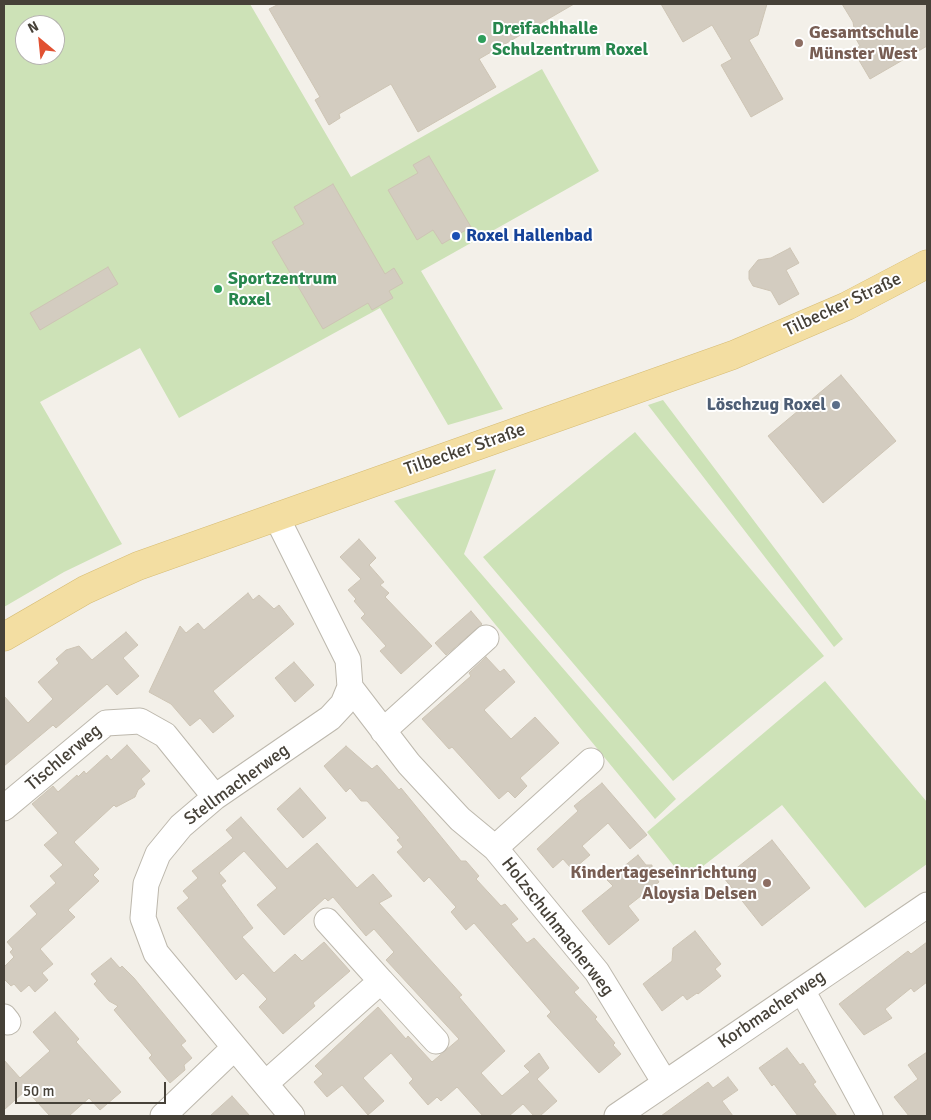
<!DOCTYPE html>
<html>
<head>
<meta charset="utf-8">
<style>
	body { margin:0 }
	#map { position:relative; width:931px; height:1120px; overflow:hidden; background:#f3f0e9; font-family:Signika,sans-serif }
	canvas { display:block }
	.frame { position:absolute; inset:0; border:5px solid #464138; pointer-events:none }
	.north { position:absolute; left:15px; top:15px; width:50px; height:50px; box-sizing:border-box; background:#fff; border:1px solid #b5b3af; border-radius:50%; rotate:332deg; font-size:14px; font-weight:700; line-height:20px; text-align:center; color:#464138 }
	.north::after { content:''; display:block; margin:auto; width:18px; height:22px; background:#e15132; clip-path:polygon(50% 0,100% 100%,50% 72%,0 100%) }
	.scale { position:absolute; left:15px; top:1082px; width:151px; height:22px; box-sizing:border-box; border:2px solid #464138; border-top:0; padding-left:6px; font-size:15px; line-height:18px; white-space:nowrap; color:#464138; -webkit-text-stroke:4px #fff; paint-order:stroke }
</style>
</head>
<body>
<div id="map">
<canvas width="931" height="1120"></canvas>
<div class="frame"></div>
<div class="north">N</div>
<div class="scale">50 m</div>
</div>
<script>
const g = document.querySelector('canvas').getContext('2d');
g.lineJoin = 'round';
function fillPath(path, color) { g.fillStyle = color; g.fill(path, 'evenodd'); }
const shape = rows => new Path2D(rows.map(r => 'M' + r).join(''));
function stroke(path, color, width, dash) { g.strokeStyle = color; g.lineWidth = width; g.lineCap = dash ? 'butt' : 'round'; g.setLineDash(dash || []); g.stroke(path); }
function drawText(font, color, halo, rows, align = 'center') {
  g.font = font + ' Signika,sans-serif'; g.lineWidth = 4; g.setLineDash([]); g.textBaseline = 'middle'; g.strokeStyle = halo; g.fillStyle = color; for (const [text, x, y, turn = 0] of rows) {
    g.save(); g.translate(x, y); g.rotate((+turn || 0) * Math.PI / 180); g.textAlign = isNaN(turn) ? turn : align; if (halo) g.strokeText(text, 0, 0); g.fillText(text, 0, 0); g.restore();
  }
}
fillPath(shape([
	[4,4,250,4,351,177,542,69,599,171,421,271,503,409,448,425,380,308,179,418,140,348,40,402,122,544,64,572,4,607],
	[25,25,55,25,55,55,25,55],
	[663,400,843,639,834,647,648,405],
	[635,432,824,656,673,781,483,557],
	[496,469,464,554,676,799,655,819,394,501],
	[825,681,927,802,927,864,865,908,782,805,685,880,647,832]
]), '#cde2b7');
const building = shape([
	[279,4,574,4,479,59,496,87,418,132,391,84,339,114,340,118,329,125,315,100,320,97,269,9,279,4],
	[661,4,767,4,758,35,749,40,783,99,751,117,721,65,732,59,712,25,683,42,661,4],
	[842,4,927,4,927,46,870,79,853,50,860,46,851,30,854,28,853,22,842,4],
	[429,156,471,227,442,244,433,230,417,240,388,190,418,173,413,165,429,156],
	[333,184,385,274,394,268,403,283,389,291,393,298,372,310,368,303,323,329,272,242,304,224,294,207,333,184],
	[790,248,799,263,786,270,799,294,779,305,771,291,753,286,749,279,749,271,758,260,771,258,790,248],
	[108,267,118,284,40,330,30,313,108,267],
	[841,375,896,441,823,503,768,436,841,375],
	[359,539,376,558,369,565,384,582,380,585,389,593,385,597,432,646,401,674,380,651,386,646,361,618,365,614,354,601,356,599,348,590,361,579,340,557,359,539],
	[248,593,253,600,259,595,274,609,279,605,294,624,213,691,234,716,213,733,200,718,190,726,171,704,149,692,180,626,186,633,198,623,204,630,248,593],
	[471,611,482,624,446,655,435,643,471,611],
	[126,632,138,645,123,658,139,676,117,695,107,684,56,728,53,725,4,766,4,696,28,723,53,699,38,682,59,663,56,659,66,650,79,646,92,660,126,632],
	[486,657,500,672,504,669,515,682,484,710,511,739,535,717,559,743,520,778,527,786,515,798,508,791,499,799,452,747,449,749,422,719,471,676,469,673,486,657],
	[294,662,314,685,295,702,275,678,294,662],
	[127,745,150,771,141,779,145,784,138,790,135,797,116,807,114,805,74,842,99,869,93,875,99,881,68,910,75,917,40,949,53,964,42,973,48,980,35,992,29,985,21,992,14,984,11,986,4,979,4,967,14,957,10,952,13,949,7,942,37,914,30,906,56,883,50,876,63,865,44,845,58,833,32,804,53,786,58,792,77,775,78,777,84,771,86,774,107,755,111,760,127,745],
	[346,746,372,769,377,765,399,790,401,788,461,861,466,861,479,876,476,879,501,906,505,904,518,919,511,924,527,943,534,938,579,988,574,992,597,1017,595,1019,615,1043,613,1045,621,1054,599,1073,547,1016,551,1012,474,923,466,930,451,912,456,907,429,877,424,882,397,852,403,847,397,840,400,838,367,801,361,801,350,788,346,792,324,766,346,746],
	[602,783,647,835,630,849,608,823,582,846,590,855,576,867,570,867,563,859,553,868,537,849,578,811,574,806,602,783],
	[300,788,326,818,303,838,277,809,300,788],
	[241,817,287,869,317,843,357,888,373,874,392,896,379,903,462,995,459,997,505,1051,481,1073,502,1096,530,1072,524,1066,539,1053,549,1068,537,1079,557,1101,540,1116,534,1116,523,1104,509,1116,483,1116,457,1087,441,1101,437,1097,428,1105,409,1083,413,1079,391,1053,363,1078,384,1101,368,1115,342,1085,327,1097,314,1082,323,1074,315,1066,378,1007,406,1039,408,1036,432,1062,459,1039,386,960,394,952,374,929,366,936,333,897,328,901,325,898,284,935,257,905,277,888,244,851,219,873,226,881,221,885,253,928,242,937,274,973,295,954,302,961,324,942,350,971,313,1003,315,1006,283,1034,259,1007,267,999,243,973,236,980,177,908,189,898,183,891,198,878,192,871,233,838,226,830,241,817],
	[772,840,810,888,762,926,724,878,772,840],
	[638,855,646,865,652,865,652,872,659,882,628,906,639,920,609,945,582,911,613,886,607,880,638,855],
	[695,931,721,964,715,969,721,976,698,994,697,993,687,1000,683,995,662,1011,643,984,672,961,673,948,695,931],
	[927,942,927,982,914,992,911,988,885,1009,892,1018,864,1035,839,1004,908,951,911,954,927,942],
	[111,958,120,968,122,966,134,978,186,1041,181,1045,192,1058,184,1065,185,1070,170,1083,149,1058,152,1055,114,1010,118,1006,109,1001,94,984,97,981,91,974,111,958],
	[55,1012,79,1039,76,1042,121,1092,100,1110,89,1098,69,1116,50,1116,26,1090,4,1110,4,1060,20,1078,50,1051,33,1032,55,1012],
	[787,1048,800,1065,803,1063,816,1082,813,1084,837,1116,798,1116,774,1084,772,1086,759,1068,787,1048],
	[927,1052,927,1116,909,1116,894,1097,918,1079,908,1065,927,1052],
	[728,1077,738,1090,722,1101,733,1116,661,1116,708,1082,713,1088,728,1077],
	[232,1096,250,1116,210,1116,232,1096]
]);
fillPath(building, '#d3ccc0');
stroke(building, '#cdc4b4', 1);
const minor = shape([
	[276,516,348,660,350,687,409,764,460,819,495,848,597,972,665,1083],
	[383,731,486,638],
	[4,808,106,723,140,721,165,735,215,797],
	[495,848,591,761],
	[381,981,436,1041],
	[802,990,870,1116],
	[4,1017,8,1022],
	[266,1083,381,981,327,921],
	[163,1116,234,1048],
	[292,1116,156,953,143,918,146,884,158,854,181,826,215,797,330,718,343,704,350,687],
	[617,1116,927,905]
]);
const major = shape([
	[4,637,85,590,138,566,733,355,847,306,927,264]
]);
stroke(minor, '#bdb8ad', 27);
stroke(major, '#d6bc74', 29);
stroke(minor, '#fff', 25);
stroke(major, '#f3dea2', 28);
for (const [x, y, r, color] of [
	[482,39,5,"#2e9e5b"],
	[799,43,5,"#8d6e63"],
	[456,236,5,"#1a4fb4"],
	[218,289,5,"#2e9e5b"],
	[836,405,5,"#5c6f8a"],
	[767,883,5,"#8d6e63"]
]) { const dot = new Path2D(); dot.arc(x, y, r, 0, 2 * Math.PI); g.fillStyle = color; g.fill(dot); stroke(dot, '#fff', 2); }
drawText('bold 18px', '#27864d', '#fff', [
	["Dreifachhalle",492,29],
	["Schulzentrum Roxel",492,50],
	["Sportzentrum",228,279],
	["Roxel",228,300]
], 'left');
drawText('bold 18px', '#785e54', '#fff', [
	["Gesamtschule",809,33],
	["Münster West",809,54],
	["Kindertageseinrichtung",757,873,"right"],
	["Aloysia Delsen",757,894,"right"]
], 'left');
drawText('bold 18px', '#164399', '#fff', [
	["Roxel Hallenbad",466,236]
], 'left');
drawText('18px', '#464138', '#fff', [
	["Tilbecker Straße",843,305,-25],
	["Tilbecker Straße",465,450,-19],
	["Tischlerweg",64,758,-40],
	["Stellmacherweg",237,785,-36],
	["Holzschuhmacherweg",557,927,52],
	["Korbmacherweg",772,1010,-34]
]);
drawText('bold 18px', '#4e5e75', '#fff', [
	["Löschzug Roxel",826,405]
], 'right');
</script>
</body>
</html>
